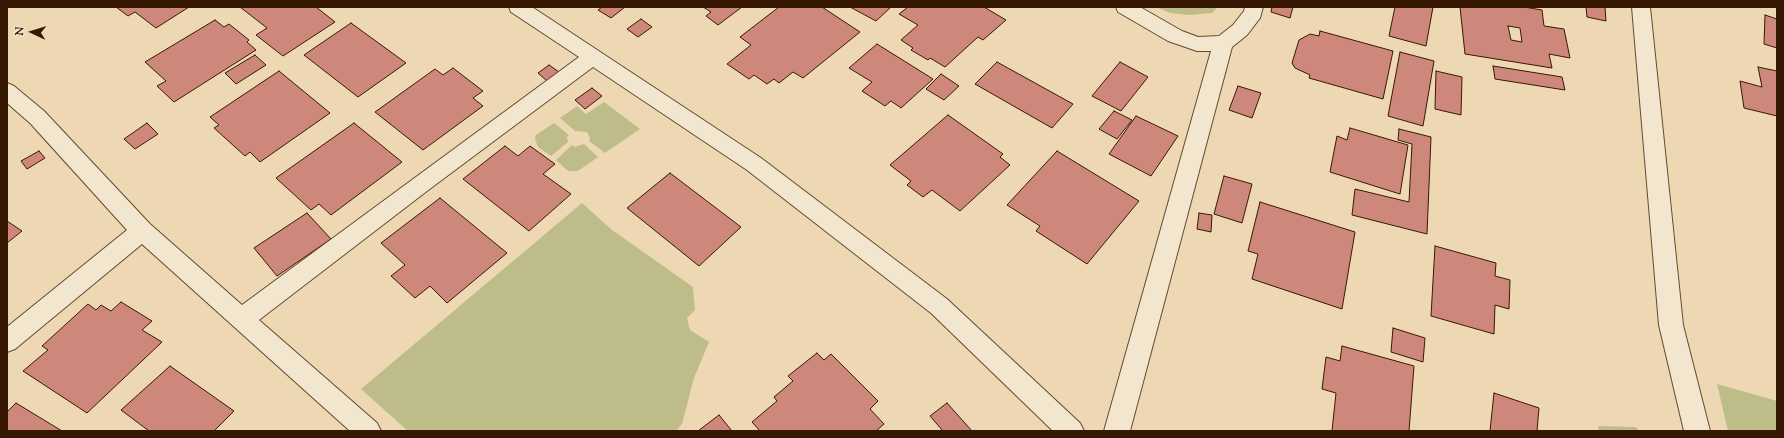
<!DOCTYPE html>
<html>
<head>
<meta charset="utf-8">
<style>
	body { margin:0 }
	#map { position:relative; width:1784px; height:438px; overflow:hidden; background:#edd8b3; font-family:"Sorts Mill Goudy",serif }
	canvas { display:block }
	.frame { position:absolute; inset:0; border:8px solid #371903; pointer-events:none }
	.north { position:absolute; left:12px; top:12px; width:40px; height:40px; -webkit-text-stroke:3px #f3e6ce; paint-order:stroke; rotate:274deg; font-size:11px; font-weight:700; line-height:16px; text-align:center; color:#371903 }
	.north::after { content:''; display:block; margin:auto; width:14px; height:18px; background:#371903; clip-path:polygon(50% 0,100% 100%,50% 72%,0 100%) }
</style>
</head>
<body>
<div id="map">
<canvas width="1784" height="438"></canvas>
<div class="frame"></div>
<div class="north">N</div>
</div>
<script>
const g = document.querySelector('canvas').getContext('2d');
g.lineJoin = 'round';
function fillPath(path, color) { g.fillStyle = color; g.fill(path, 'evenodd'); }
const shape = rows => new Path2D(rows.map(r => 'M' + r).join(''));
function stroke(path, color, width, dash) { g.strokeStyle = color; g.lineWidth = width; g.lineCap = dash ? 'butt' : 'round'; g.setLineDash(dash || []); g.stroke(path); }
fillPath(shape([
	[1156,7,1218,7,1212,13,1189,15,1170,13],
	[604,102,640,129,605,153,589,141,590,138,587,132,575,131,560,118,577,106,586,114],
	[554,123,569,135,567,137,568,142,551,156,538,147,535,139,536,135],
	[584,144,598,157,578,171,568,171,556,160,572,145,575,147],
	[582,203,612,230,693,287,695,310,687,318,690,330,709,342,694,378,682,424,676,431,408,431,361,389],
	[1717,384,1777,401,1777,431,1728,431],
	[1598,426,1636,427,1639,431,1599,431]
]), '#bebd89');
const building = shape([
	[116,7,189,7,156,28,135,12,128,16,116,7],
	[240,7,316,7,335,22,283,56,256,35,267,28,240,7],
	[602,7,625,7,611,18,598,10,602,7],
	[703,7,742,7,718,25,706,16,711,12,703,7],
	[779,7,822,7,860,32,803,78,793,72,779,83,774,79,767,84,754,75,749,79,727,64,751,45,740,37,779,7],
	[850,7,891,7,876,21,850,7],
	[908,7,984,7,1006,20,983,40,978,37,945,67,930,58,928,60,911,50,913,48,901,40,918,25,899,14,908,7],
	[1272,7,1293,7,1290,18,1271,12,1272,7],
	[1395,7,1433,7,1426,46,1389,36,1395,7],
	[1460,7,1524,7,1542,10,1544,26,1564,29,1570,58,1549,54,1552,68,1465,54,1460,7],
	[1508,26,1520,28,1522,42,1511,40,1508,26],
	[1586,7,1605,7,1606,21,1587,17,1586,7],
	[1765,15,1777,19,1777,48,1764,44,1765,15],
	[641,19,652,27,638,37,627,29,641,19],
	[215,20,224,27,229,24,249,40,247,42,256,50,174,102,157,86,166,81,145,62,215,20],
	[351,23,406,63,358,97,304,55,351,23],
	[1320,31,1393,51,1383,99,1309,78,1310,75,1295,68,1292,63,1299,40,1310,34,1319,36,1320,31],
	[877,44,933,79,901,108,891,101,885,106,862,91,872,82,849,68,877,44],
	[1400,52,1434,61,1423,126,1388,116,1400,52],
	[255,55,266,65,236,84,225,73,255,55],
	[997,62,1073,104,1052,128,975,84,997,62],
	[1120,62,1148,77,1121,111,1092,96,1120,62],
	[549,65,559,72,547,81,538,73,549,65],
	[1493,66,1562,77,1565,90,1495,79,1493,66],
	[1758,67,1777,71,1777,116,1744,108,1740,81,1762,87,1758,67],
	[453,68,483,91,473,98,483,106,423,150,375,112,435,69,443,75,453,68],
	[279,71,330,113,260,162,250,152,245,156,214,128,219,125,210,117,279,71],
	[1436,71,1462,77,1461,115,1435,109,1436,71],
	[941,74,959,86,944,100,926,89,941,74],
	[1238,86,1261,93,1252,118,1229,110,1238,86],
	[592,88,602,96,585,109,575,100,592,88],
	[1114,111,1132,120,1117,139,1099,129,1114,111],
	[948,115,1003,154,1000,157,1010,165,960,211,932,190,923,197,907,185,911,181,890,165,948,115],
	[1136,116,1178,136,1151,176,1109,154,1136,116],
	[147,123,158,134,135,149,124,139,147,123],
	[354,123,402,162,331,215,319,204,311,210,276,178,354,123],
	[1350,128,1408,145,1400,194,1330,172,1337,136,1347,140,1350,128],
	[1399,129,1431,137,1427,234,1352,215,1355,189,1409,202,1412,144,1398,140,1399,129],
	[505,146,518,156,530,146,555,164,543,174,571,194,529,231,463,179,505,146],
	[39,151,45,158,27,169,21,161,39,151],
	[1057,151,1139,201,1087,264,1036,231,1040,226,1007,205,1057,151],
	[670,173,741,227,699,266,627,208,670,173],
	[1224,176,1252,184,1242,223,1214,214,1224,176],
	[440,198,507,253,447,303,430,286,415,298,391,276,405,265,381,243,440,198],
	[1260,202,1355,232,1342,309,1252,279,1258,254,1248,251,1260,202],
	[307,213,331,239,277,276,254,248,307,213],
	[1199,213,1212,215,1211,232,1197,229,1199,213],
	[7,221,22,231,7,243,7,221],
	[1435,246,1496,263,1495,276,1510,280,1509,309,1495,305,1494,334,1431,316,1435,246],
	[121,302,152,321,142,330,162,342,87,413,23,371,48,350,42,346,88,304,96,310,101,305,111,311,121,302],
	[1393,328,1425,338,1423,362,1391,352,1393,328],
	[1342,346,1414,366,1409,431,1332,431,1336,393,1322,389,1326,357,1340,361,1342,346],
	[817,353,824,360,831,354,878,401,870,409,884,424,876,431,760,431,752,422,777,401,774,397,793,381,788,376,817,353],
	[170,366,234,411,214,431,149,431,121,410,170,366],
	[1494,393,1539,408,1537,431,1490,431,1494,393],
	[16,403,62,431,7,431,7,412,16,403],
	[947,403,972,431,943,431,930,416,947,403],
	[719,415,732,431,698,431,719,415]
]);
fillPath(building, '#ce877b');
stroke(building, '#371903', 1);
const street = shape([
	[509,7,532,7,761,158,947,299,1080,423,1084,431,1053,431,931,313,747,170,593,67,427,191,259,320,377,423,381,431,350,431,142,244,15,349,7,352,7,327,127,230,30,123,7,103,7,83,14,86,44,111,150,224,242,305,579,57,511,12,509,7],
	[1116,7,1140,7,1182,31,1198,37,1219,36,1233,25,1244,11,1245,7,1263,7,1260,18,1247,35,1232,47,1130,431,1104,431,1211,51,1197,51,1168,41,1118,12,1116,7],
	[1632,7,1650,7,1683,325,1710,431,1684,431,1659,325,1632,7]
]);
stroke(street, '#64492f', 2);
fillPath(street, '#f3e6ce');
</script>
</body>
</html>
